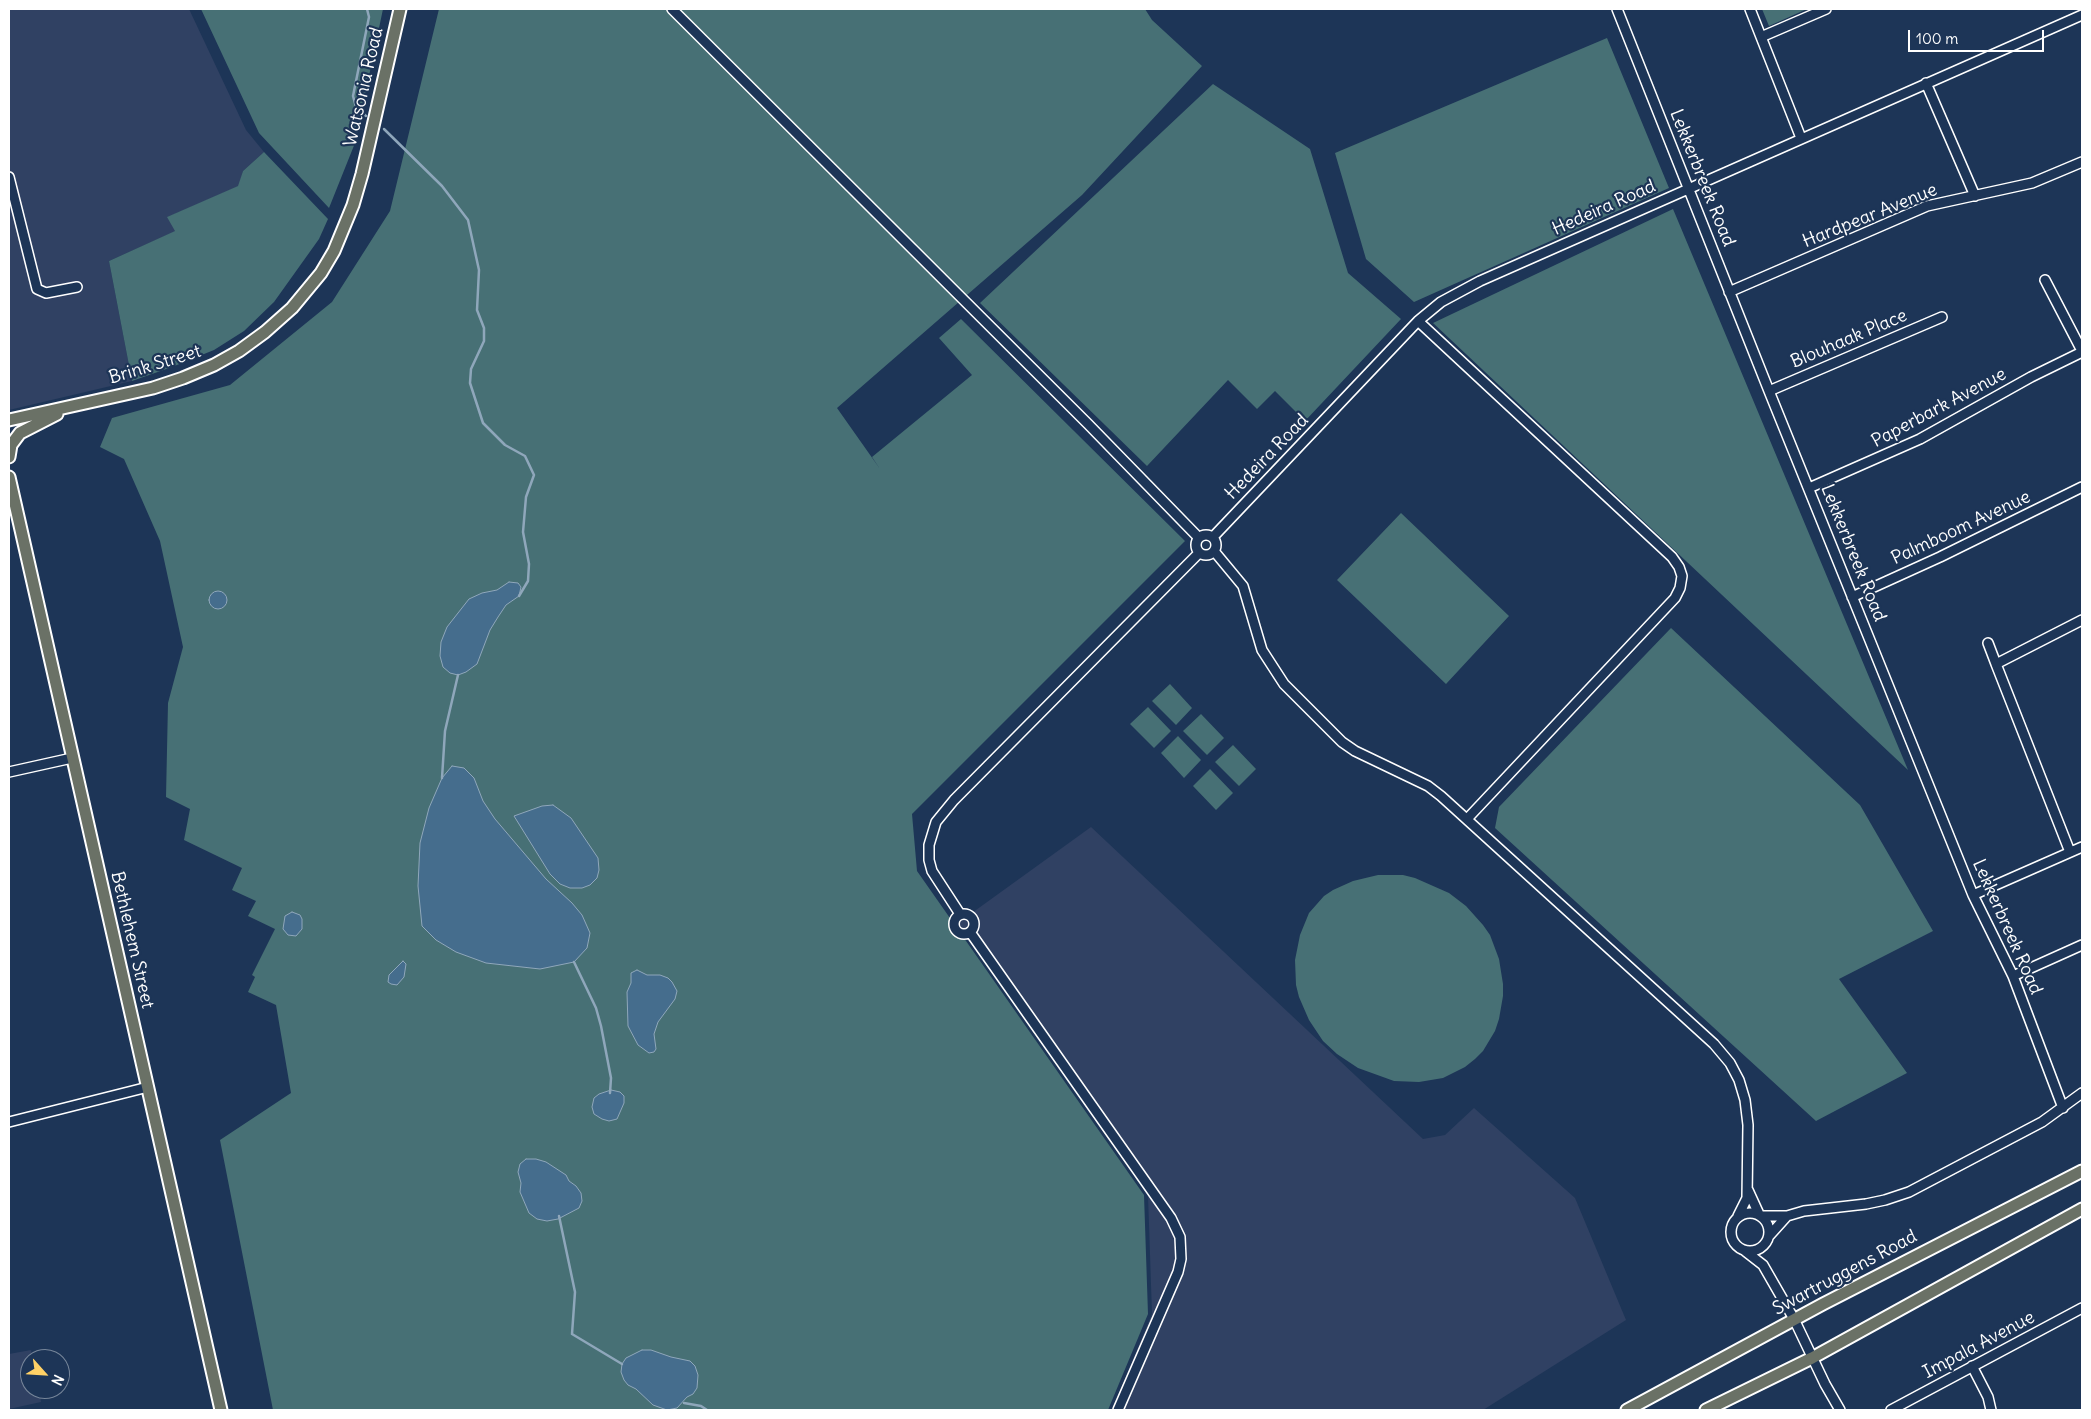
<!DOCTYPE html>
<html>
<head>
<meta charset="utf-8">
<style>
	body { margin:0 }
	#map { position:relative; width:2091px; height:1419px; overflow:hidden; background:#1d3557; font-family:Delius,sans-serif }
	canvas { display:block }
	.frame { position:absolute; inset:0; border:10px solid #fff; pointer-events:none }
	.north { position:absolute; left:20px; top:1349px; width:50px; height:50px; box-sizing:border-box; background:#1d3557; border:1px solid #77869a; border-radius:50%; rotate:116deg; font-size:14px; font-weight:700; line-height:20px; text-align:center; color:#fff }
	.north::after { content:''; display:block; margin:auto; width:18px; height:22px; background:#ffd166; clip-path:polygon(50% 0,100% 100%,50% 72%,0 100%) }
	.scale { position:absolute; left:1908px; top:30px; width:136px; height:22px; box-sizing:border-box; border:2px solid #fff; border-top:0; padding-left:6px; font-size:15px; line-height:18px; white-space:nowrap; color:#fff; -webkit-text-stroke:4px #1d3557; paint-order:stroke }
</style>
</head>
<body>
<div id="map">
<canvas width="2091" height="1419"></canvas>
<div class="frame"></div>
<div class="north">N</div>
<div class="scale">100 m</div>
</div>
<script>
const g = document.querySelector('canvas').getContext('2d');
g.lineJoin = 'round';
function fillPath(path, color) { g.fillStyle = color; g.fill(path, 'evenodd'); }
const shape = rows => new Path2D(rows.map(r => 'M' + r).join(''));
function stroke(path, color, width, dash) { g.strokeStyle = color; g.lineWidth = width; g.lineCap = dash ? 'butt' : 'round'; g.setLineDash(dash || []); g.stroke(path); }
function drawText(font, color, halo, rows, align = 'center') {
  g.font = font + ' Delius,sans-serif'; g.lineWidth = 4.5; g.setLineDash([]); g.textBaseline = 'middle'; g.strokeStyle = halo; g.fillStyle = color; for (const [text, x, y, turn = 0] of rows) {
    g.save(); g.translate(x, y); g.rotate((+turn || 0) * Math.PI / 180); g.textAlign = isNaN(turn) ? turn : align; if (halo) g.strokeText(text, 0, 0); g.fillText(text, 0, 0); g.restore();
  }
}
fillPath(shape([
	[9,9,189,9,246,130,264,152,243,171,239,186,168,217,176,231,109,261,132,381,9,410],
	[1091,827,1423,1139,1445,1135,1474,1108,1575,1198,1626,1320,1483,1410,1112,1410,1152,1314,1148,1195,958,923],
	[31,1350,33,1359,30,1359,30,1389,39,1389,41,1402,9,1409,9,1354]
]), '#304163');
fillPath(shape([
	[201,9,383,9,355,143,329,208,259,133],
	[439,9,1145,9,1152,20,1202,66,1082,195,837,408,880,469,872,457,972,375,939,338,961,319,1185,541,912,814,917,871,1144,1195,1148,1314,1108,1410,273,1410,220,1140,291,1093,276,1005,248,992,255,977,252,975,275,929,248,916,256,901,232,890,242,868,184,840,190,809,166,797,168,703,183,647,160,541,124,459,100,447,112,418,230,385,332,302,390,211],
	[1762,9,1807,9,1769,26],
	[1607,38,1669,188,1414,302,1366,259,1335,153],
	[1213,84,1310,149,1348,273,1401,319,1305,421,1275,391,1257,409,1228,380,1147,466,980,303],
	[264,152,328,219,319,239,274,302,244,331,214,350,172,367,132,381,109,261,175,231,167,217,238,186,243,171],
	[1673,209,1908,770,1433,323],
	[1401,513,1509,616,1446,684,1337,580],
	[1671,628,1860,805,1933,931,1839,979,1907,1073,1816,1121,1495,828,1499,807],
	[1170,684,1192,708,1176,725,1152,701],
	[1148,707,1171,731,1154,748,1130,724],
	[1201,714,1224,738,1207,755,1183,731],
	[1178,736,1201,760,1184,778,1161,753],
	[1233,745,1256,769,1239,786,1215,762],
	[1210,769,1233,793,1216,810,1193,786],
	[1378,875,1403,875,1415,878,1449,893,1466,906,1483,925,1490,935,1499,959,1503,984,1503,996,1499,1019,1495,1031,1483,1051,1475,1059,1465,1067,1443,1078,1419,1082,1394,1081,1358,1068,1337,1054,1323,1041,1309,1020,1299,997,1296,985,1295,960,1300,935,1309,913,1324,896,1333,890,1353,881]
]), '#477075');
const water = shape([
	[509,582,518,583,521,587,519,596,506,605,498,617,490,630,477,664,466,672,458,675,450,673,443,667,440,656,441,642,447,627,469,599,482,593,497,590,509,582],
	'209 600a9 9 0 1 1 18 0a9 9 0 1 1-18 0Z',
	[452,766,464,768,474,778,483,801,495,819,546,879,572,903,582,915,590,933,587,948,574,962,540,969,486,963,456,952,436,940,422,926,418,886,420,843,429,808,442,778,452,766],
	[553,805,571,818,598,858,599,870,597,878,590,885,582,888,570,888,560,884,550,874,514,816,542,806,553,805],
	[292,912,300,915,302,919,302,929,296,936,288,935,283,929,285,916,292,912],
	[403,961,406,964,404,977,397,985,391,984,388,982,389,975,403,961],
	[637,970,647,975,660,975,668,978,672,982,677,991,675,999,658,1022,654,1034,656,1049,654,1052,649,1053,638,1045,628,1026,627,992,631,983,631,973,637,970],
	[611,1090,620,1092,624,1096,624,1103,617,1119,609,1121,602,1119,594,1114,592,1107,594,1098,599,1094,611,1090],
	[526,1159,536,1159,546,1162,566,1175,569,1181,576,1186,581,1193,582,1201,579,1208,558,1219,547,1221,537,1219,529,1213,520,1192,521,1183,518,1172,520,1164,526,1159],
	[642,1350,651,1350,671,1357,690,1361,695,1366,698,1375,697,1388,693,1394,687,1397,677,1408,667,1410,653,1405,636,1389,628,1385,624,1380,621,1372,622,1364,626,1358,642,1350]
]);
fillPath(water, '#456d8d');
stroke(water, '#8fa7bb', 1);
stroke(shape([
	[366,116,356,107,353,96,369,17,367,9],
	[384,129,442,186,468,220,479,270,477,310,484,328,484,341,471,369,470,383,483,423,505,445,525,456,534,475,526,497,523,532,529,564,528,581,519,596],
	[442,778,445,731,458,675],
	[574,962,596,1008,601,1026,611,1078,610,1093],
	[559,1216,575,1292,572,1334,622,1364],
	[684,1403,701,1406,707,1410]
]), '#8fa7bb', 2.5);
const minor = shape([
	[672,9,1088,424,1199,538],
	[1617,9,1769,391,1973,895,2013,976,2063,1108],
	[1750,9,1801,138],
	[1761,37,1826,9],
	[1926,83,1975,196],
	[9,177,37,289,46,293,77,287],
	[2045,280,2082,351],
	[1729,292,1927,206,2032,183,2082,162],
	[1418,321,1672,557,1679,567,1682,576,1680,588,1675,598,1467,819],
	[1769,391,1942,317],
	[1809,488,1920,439,2031,377,2082,352],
	'1196 545a10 10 0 1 1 20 0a10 10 0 1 1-20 0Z',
	[1213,537,1418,321,1441,302,1480,281,2082,15],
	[1214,551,1243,586,1262,650,1284,684,1342,742,1355,751,1428,786,1441,796,1714,1044,1730,1063,1739,1080,1745,1100,1748,1125,1747,1198,1738,1216],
	[1852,597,1940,557,2082,487],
	[1988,643,1996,664],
	[9,772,72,758],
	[2070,852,1996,664,2082,620],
	[1973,895,2082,847],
	'954 924a10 10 0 1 1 20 0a10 10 0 1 1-20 0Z',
	[960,914,932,871,929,860,929,845,936,822,954,800,1199,553],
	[970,932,1171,1218,1180,1237,1181,1259,1178,1272,1118,1410],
	[2013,976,2082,945],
	[9,1122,148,1087],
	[1748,1190,1759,1214],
	'1731 1232a19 19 0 1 1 38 0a19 19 0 1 1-38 0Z',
	[1762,1216,1787,1216,1804,1211,1866,1204,1885,1200,1909,1192,2042,1122,2082,1093],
	[1769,1236,1787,1216],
	[1745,1251,1763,1265,1794,1319,1825,1384,1840,1410],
	[1972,1366,1988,1397,1991,1410],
	[1891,1410,2082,1308]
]);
const major = shape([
	[9,420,153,388,183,378,214,365,239,351,265,332,292,308,321,273,334,251,353,205,362,174,400,9],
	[9,457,11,445,20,433,57,414],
	[9,477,221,1410],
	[1627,1410,1823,1304,2082,1171],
	[1706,1410,1812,1358,2082,1209]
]);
stroke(minor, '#fff', 12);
stroke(major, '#fff', 15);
stroke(minor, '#1d3557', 9);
stroke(major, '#6a7166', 11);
drawText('18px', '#fff', '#1d3557', [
	["Watsonia Road",364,87,-77],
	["Lekkerbreek Road",1702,178,68],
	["Hedeira Road",1604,208,-24],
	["Hardpear Avenue",1870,216,-22],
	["Blouhaak Place",1849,339,-23],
	["Brink Street",155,365,-17],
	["Paperbark Avenue",1939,408,-28],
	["Hedeira Road",1267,457,-46],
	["Palmboom Avenue",1961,528,-25],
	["Lekkerbreek Road",1853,553,68],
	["Lekkerbreek Road",2007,927,66],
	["Bethlehem Street",132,940,77],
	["Swartruggens Road",1845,1273,-28],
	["Impala Avenue",1979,1345,-28]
]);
</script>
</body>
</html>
